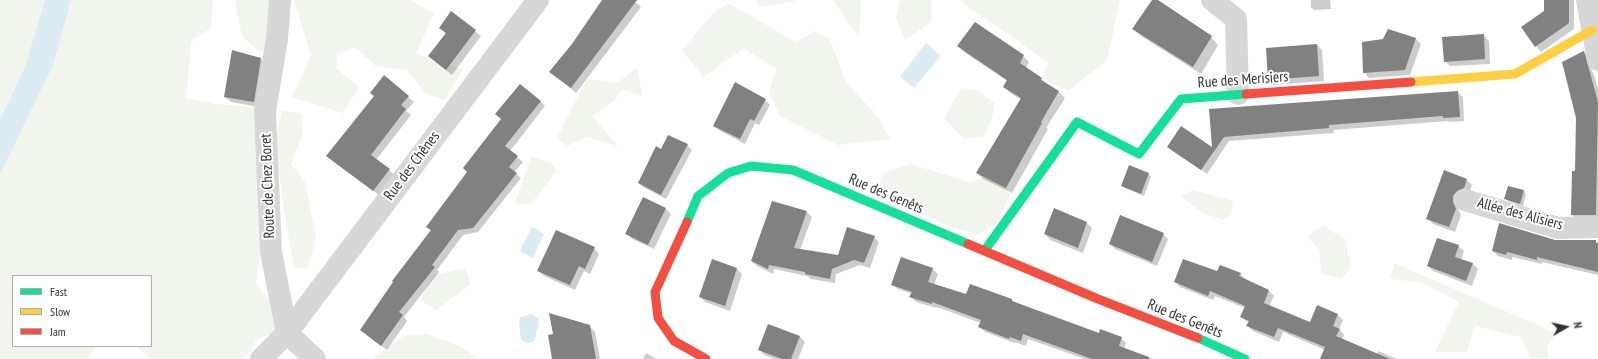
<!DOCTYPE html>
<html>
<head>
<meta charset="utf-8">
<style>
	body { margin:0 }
	#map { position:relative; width:1598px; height:359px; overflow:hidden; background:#fff; font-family:"PT Sans Narrow",sans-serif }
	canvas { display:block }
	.legend { position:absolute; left:12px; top:275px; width:140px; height:72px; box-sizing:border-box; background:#fff; border:1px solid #adadad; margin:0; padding:5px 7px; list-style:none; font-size:12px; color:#333 }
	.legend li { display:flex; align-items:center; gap:8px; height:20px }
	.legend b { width:20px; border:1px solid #adadad }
	.north { position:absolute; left:1546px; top:307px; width:40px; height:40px; -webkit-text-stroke:3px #fff; paint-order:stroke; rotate:81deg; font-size:11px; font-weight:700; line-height:16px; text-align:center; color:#333 }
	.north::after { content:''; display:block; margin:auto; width:14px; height:18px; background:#333; clip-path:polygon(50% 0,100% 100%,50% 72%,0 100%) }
</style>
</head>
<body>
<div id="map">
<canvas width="1598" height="359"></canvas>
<ul class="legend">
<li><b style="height:5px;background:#16e098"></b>Fast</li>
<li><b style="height:5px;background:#ffcf43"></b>Slow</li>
<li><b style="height:5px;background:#f24e42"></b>Jam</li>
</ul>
<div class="north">N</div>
</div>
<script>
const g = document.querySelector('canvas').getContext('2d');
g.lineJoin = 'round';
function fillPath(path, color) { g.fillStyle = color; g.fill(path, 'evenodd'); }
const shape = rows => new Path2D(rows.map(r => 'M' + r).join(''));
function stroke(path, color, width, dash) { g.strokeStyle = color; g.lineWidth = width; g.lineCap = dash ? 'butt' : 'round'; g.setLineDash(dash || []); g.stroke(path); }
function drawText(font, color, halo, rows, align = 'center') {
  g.font = font + ' "PT Sans Narrow",sans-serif'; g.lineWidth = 4; g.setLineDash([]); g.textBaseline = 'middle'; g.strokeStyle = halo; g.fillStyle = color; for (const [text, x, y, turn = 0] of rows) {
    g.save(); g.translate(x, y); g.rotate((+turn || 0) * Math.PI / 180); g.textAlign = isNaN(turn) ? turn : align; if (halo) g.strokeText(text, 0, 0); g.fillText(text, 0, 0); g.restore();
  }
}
fillPath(shape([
	[0,0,213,0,211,28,191,42,186,98,215,104,258,107,267,206,256,283,278,312,274,333,256,340,251,351,241,359,152,359,135,346,151,346,151,276,13,276,13,346,95,346,96,348,88,359,0,359],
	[235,0,286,0,279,55,260,52,242,37],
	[294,0,410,0,434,13,416,54,463,69,444,100,426,94,407,70,376,66,355,47,337,54,336,68,359,87,343,113,292,97,311,55],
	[757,0,796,0,792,2,758,7],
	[833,0,861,0,859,36,849,24],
	[900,0,931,0,931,22,905,40,896,18],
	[964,0,1120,0,1107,60,1068,91,1042,78,1048,62,964,4],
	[729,3,795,42,815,31,830,39,845,81,878,117,890,139,838,145,780,116,769,92,776,69,744,48,704,77,682,50,714,12],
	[637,68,642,95,622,90,614,101,592,116,618,146,587,137,567,146,557,138,587,79,617,83],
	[961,88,977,90,995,103,992,117,984,136,964,139,944,118],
	[282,111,301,113,303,133,291,164,305,182,316,238,308,267,295,269,286,225,275,142],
	[531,156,551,163,557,171,531,204,515,203],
	[911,164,968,182,994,175,1010,194,997,223,978,234,949,227,876,191,883,173],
	[1193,190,1233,201,1231,215,1223,220,1203,213,1180,196],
	[1323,226,1345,239,1351,268,1341,279,1321,273,1319,250,1307,236],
	[1394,263,1556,333,1547,346,1548,359,1531,359,1521,337,1475,326,1467,352,1435,352,1459,302,1420,282,1390,279],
	[465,268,471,284,436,310,420,300,433,275],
	[427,334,462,347,477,359,375,359,374,358,403,336]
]), '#f2f5ed');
fillPath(shape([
	[45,0,71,0,53,65,0,174,0,120,25,67],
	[926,43,941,56,914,88,900,77],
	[532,227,544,234,533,258,520,251],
	[530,314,534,315,538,319,539,325,536,332,536,336,534,341,530,343,524,342,521,339,519,325,520,318]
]), '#dbecf2');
fillPath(shape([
	[603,0,633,0,641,7,576,93,551,72,572,44],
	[1153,0,1156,0,1211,37,1218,45,1201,74,1141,36,1133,29],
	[1311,0,1330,0,1331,9,1314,10,1311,7],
	[1545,0,1574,0,1574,29,1541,52,1536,46,1545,11],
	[451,12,481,36,452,75,429,56,446,34,441,28],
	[1483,35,1489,41,1490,64,1450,66,1445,61],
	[1416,39,1421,44,1410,75,1369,78,1364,72],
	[1317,45,1322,50,1324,81,1274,85,1269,80],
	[958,46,1023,56,1029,62,1026,68,1042,79,1047,85,1059,92,1065,98,1046,128,1048,129,1012,193,983,179,977,173,1022,100,1010,93,1004,87,1007,81,964,52],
	[1583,51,1588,56,1591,69,1594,75,1598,89,1598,220,1577,220,1572,215,1576,172,1577,118,1567,78,1576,55],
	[261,59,266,64,259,107,231,102,225,97],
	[385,77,414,102,406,111,411,115,376,160,395,175,379,195,333,161,375,97],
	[1457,92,1463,97,1464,121,1449,122,1448,121,1333,130,1334,133,1229,141,1207,174,1174,152,1168,147,1213,149,1210,110],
	[765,100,770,105,759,125,755,123,745,144,719,130,714,126],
	[540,101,545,106,510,151,523,162,514,172,521,178,478,232,463,235,437,270,439,272,404,317,407,321,387,350,361,330,431,231,427,227],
	[687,145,692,150,666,199,643,187,639,182,662,150],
	[1130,167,1149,174,1151,177,1144,196,1125,188,1122,185],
	[1467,180,1472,185,1469,193,1458,202,1458,209,1461,215,1455,232,1433,224,1427,218],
	[1524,191,1526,194,1523,206,1508,201,1506,199],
	[666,209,671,214,654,249,632,239,627,233],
	[1054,210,1087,223,1092,228,1083,253,1050,240,1045,234],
	[807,212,812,217,800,250,839,256,874,237,879,242,870,268,860,265,836,274,835,283,811,279,807,276,774,269,773,274,757,266,752,261],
	[1163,234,1168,239,1157,266,1115,249,1110,244],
	[1554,241,1595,241,1598,243,1598,275,1542,262,1542,264,1512,257,1512,260,1498,256,1493,251],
	[1458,246,1464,251,1461,260,1473,264,1478,269,1472,286,1433,271,1428,266],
	[594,248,599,254,590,274,584,271,575,290,544,276,538,270],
	[901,258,933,269,938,274,934,285,967,296,1012,300,1015,303,1099,334,1121,338,1126,343,1124,349,1153,359,1085,359,1028,339,1026,346,1015,342,1014,343,985,332,979,327,981,323,937,307,937,308,916,302,911,297,912,294,898,289,892,284],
	[712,260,737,269,742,274,730,311,705,302,700,297],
	[1218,272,1240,273,1245,279,1245,280,1269,291,1274,296,1269,306,1310,324,1337,314,1343,320,1339,329,1344,335,1342,339,1377,354,1378,351,1397,359,1323,359,1325,350,1283,332,1279,342,1253,331,1248,326,1249,323,1241,317,1245,308,1215,296,1213,300,1180,287,1175,281],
	[769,325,800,337,805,342,798,359,775,359,764,355,759,349],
	[589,326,595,332,600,359,553,359],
	[646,353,656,359,643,359]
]), '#0003');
fillPath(shape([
	[602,0,637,0,571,88,549,72,572,44],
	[1152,0,1158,0,1212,36,1193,67,1132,29],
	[1544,0,1569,0,1569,23,1535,47,1521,27,1544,11],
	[451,11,476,30,446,70,428,56,446,33,439,28],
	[975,22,1024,55,1020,63,1042,78,1041,80,1059,91,1041,122,1042,123,1006,188,976,173,1021,98,1003,87,1007,80,957,46],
	[1388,29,1416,38,1405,70,1363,73,1362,42,1383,39],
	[1484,34,1485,59,1444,62,1442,37],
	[1317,44,1319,76,1268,80,1266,48],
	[232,50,261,58,254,102,224,97],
	[1584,51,1598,102,1596,215,1571,215,1572,171,1575,171,1576,118,1562,62],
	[384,75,409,96,401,105,406,109,371,155,390,169,373,191,326,156,374,96,370,93],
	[735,82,766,99,754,121,750,119,740,139,713,126],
	[520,84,541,101,505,146,518,156,509,167,517,173,473,228,458,230,432,265,435,267,399,312,403,315,381,346,360,330,393,282,392,281,431,230,426,227,467,172,463,168,501,119,495,114],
	[1458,91,1460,117,1443,118,1443,116,1329,125,1329,128,1224,137,1201,170,1167,147,1181,126,1212,147,1209,109],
	[668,135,688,144,661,195,638,183,656,146,661,149],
	[1129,165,1149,173,1141,194,1121,186],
	[1444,170,1467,179,1464,188,1457,191,1453,196,1453,202,1456,209,1449,227,1426,219],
	[1508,186,1524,190,1520,204,1504,199],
	[643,197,666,208,648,245,625,234],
	[772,201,807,211,794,248,838,255,847,227,875,236,864,263,854,260,832,269,830,279,805,274,805,272,769,265,768,269,751,261],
	[1054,208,1087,222,1078,248,1044,234],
	[1120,215,1164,233,1152,262,1109,244],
	[1499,223,1555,240,1596,240,1596,243,1598,243,1598,272,1537,257,1537,260,1507,252,1506,255,1492,251],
	[556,230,595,247,585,269,579,266,570,285,537,271],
	[1437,238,1459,245,1455,257,1473,263,1466,281,1427,266],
	[901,257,933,268,928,282,966,294,970,284,1012,299,1012,301,1099,333,1100,329,1122,337,1119,346,1149,357,1149,359,1092,359,1023,334,1021,341,1010,337,1009,339,978,327,981,320,932,302,932,304,909,297,912,292,891,285],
	[712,259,737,268,725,306,699,297],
	[1183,259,1217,271,1220,265,1241,273,1239,276,1269,290,1264,303,1310,322,1317,305,1338,314,1333,326,1340,329,1336,336,1390,359,1320,359,1325,347,1278,328,1274,337,1246,326,1249,321,1240,317,1245,306,1210,291,1208,296,1174,282],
	[549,313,590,325,596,359,552,359,548,335,553,334],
	[768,324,800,336,791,359,782,359,758,350]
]), '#818181');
stroke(shape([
	[280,0,277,39,265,111,271,252,287,333,315,359],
	[1212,0,1236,19,1238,94],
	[1587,0,1598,60],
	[1465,200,1558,228,1598,227],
	[261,359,287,333,538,0]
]), '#d7d7d7', 22);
stroke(shape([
	[687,222,698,196,728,173,751,166,793,170,968,244],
	[985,250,1077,122,1139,154,1181,99,1246,94],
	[1198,338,1245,359]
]), '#16e098', 9);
stroke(shape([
	[1411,82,1515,74,1592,30]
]), '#ffcf43', 9);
stroke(shape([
	[1246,94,1411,82],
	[687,222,655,292,658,318,674,341,706,359],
	[968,244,1098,299,1198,338]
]), '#f24e42', 9);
drawText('15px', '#333', '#fff', [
	["Rue des Merisiers",1243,80,-4],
	["Rue des Chênes",412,166,-53],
	["Route de Chez Boret",268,186,-92],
	["Rue des Genêts",886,194,23],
	["Allée des Alisiers",1520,214,15],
	["Rue des Genêts",1185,319,22]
]);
</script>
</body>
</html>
